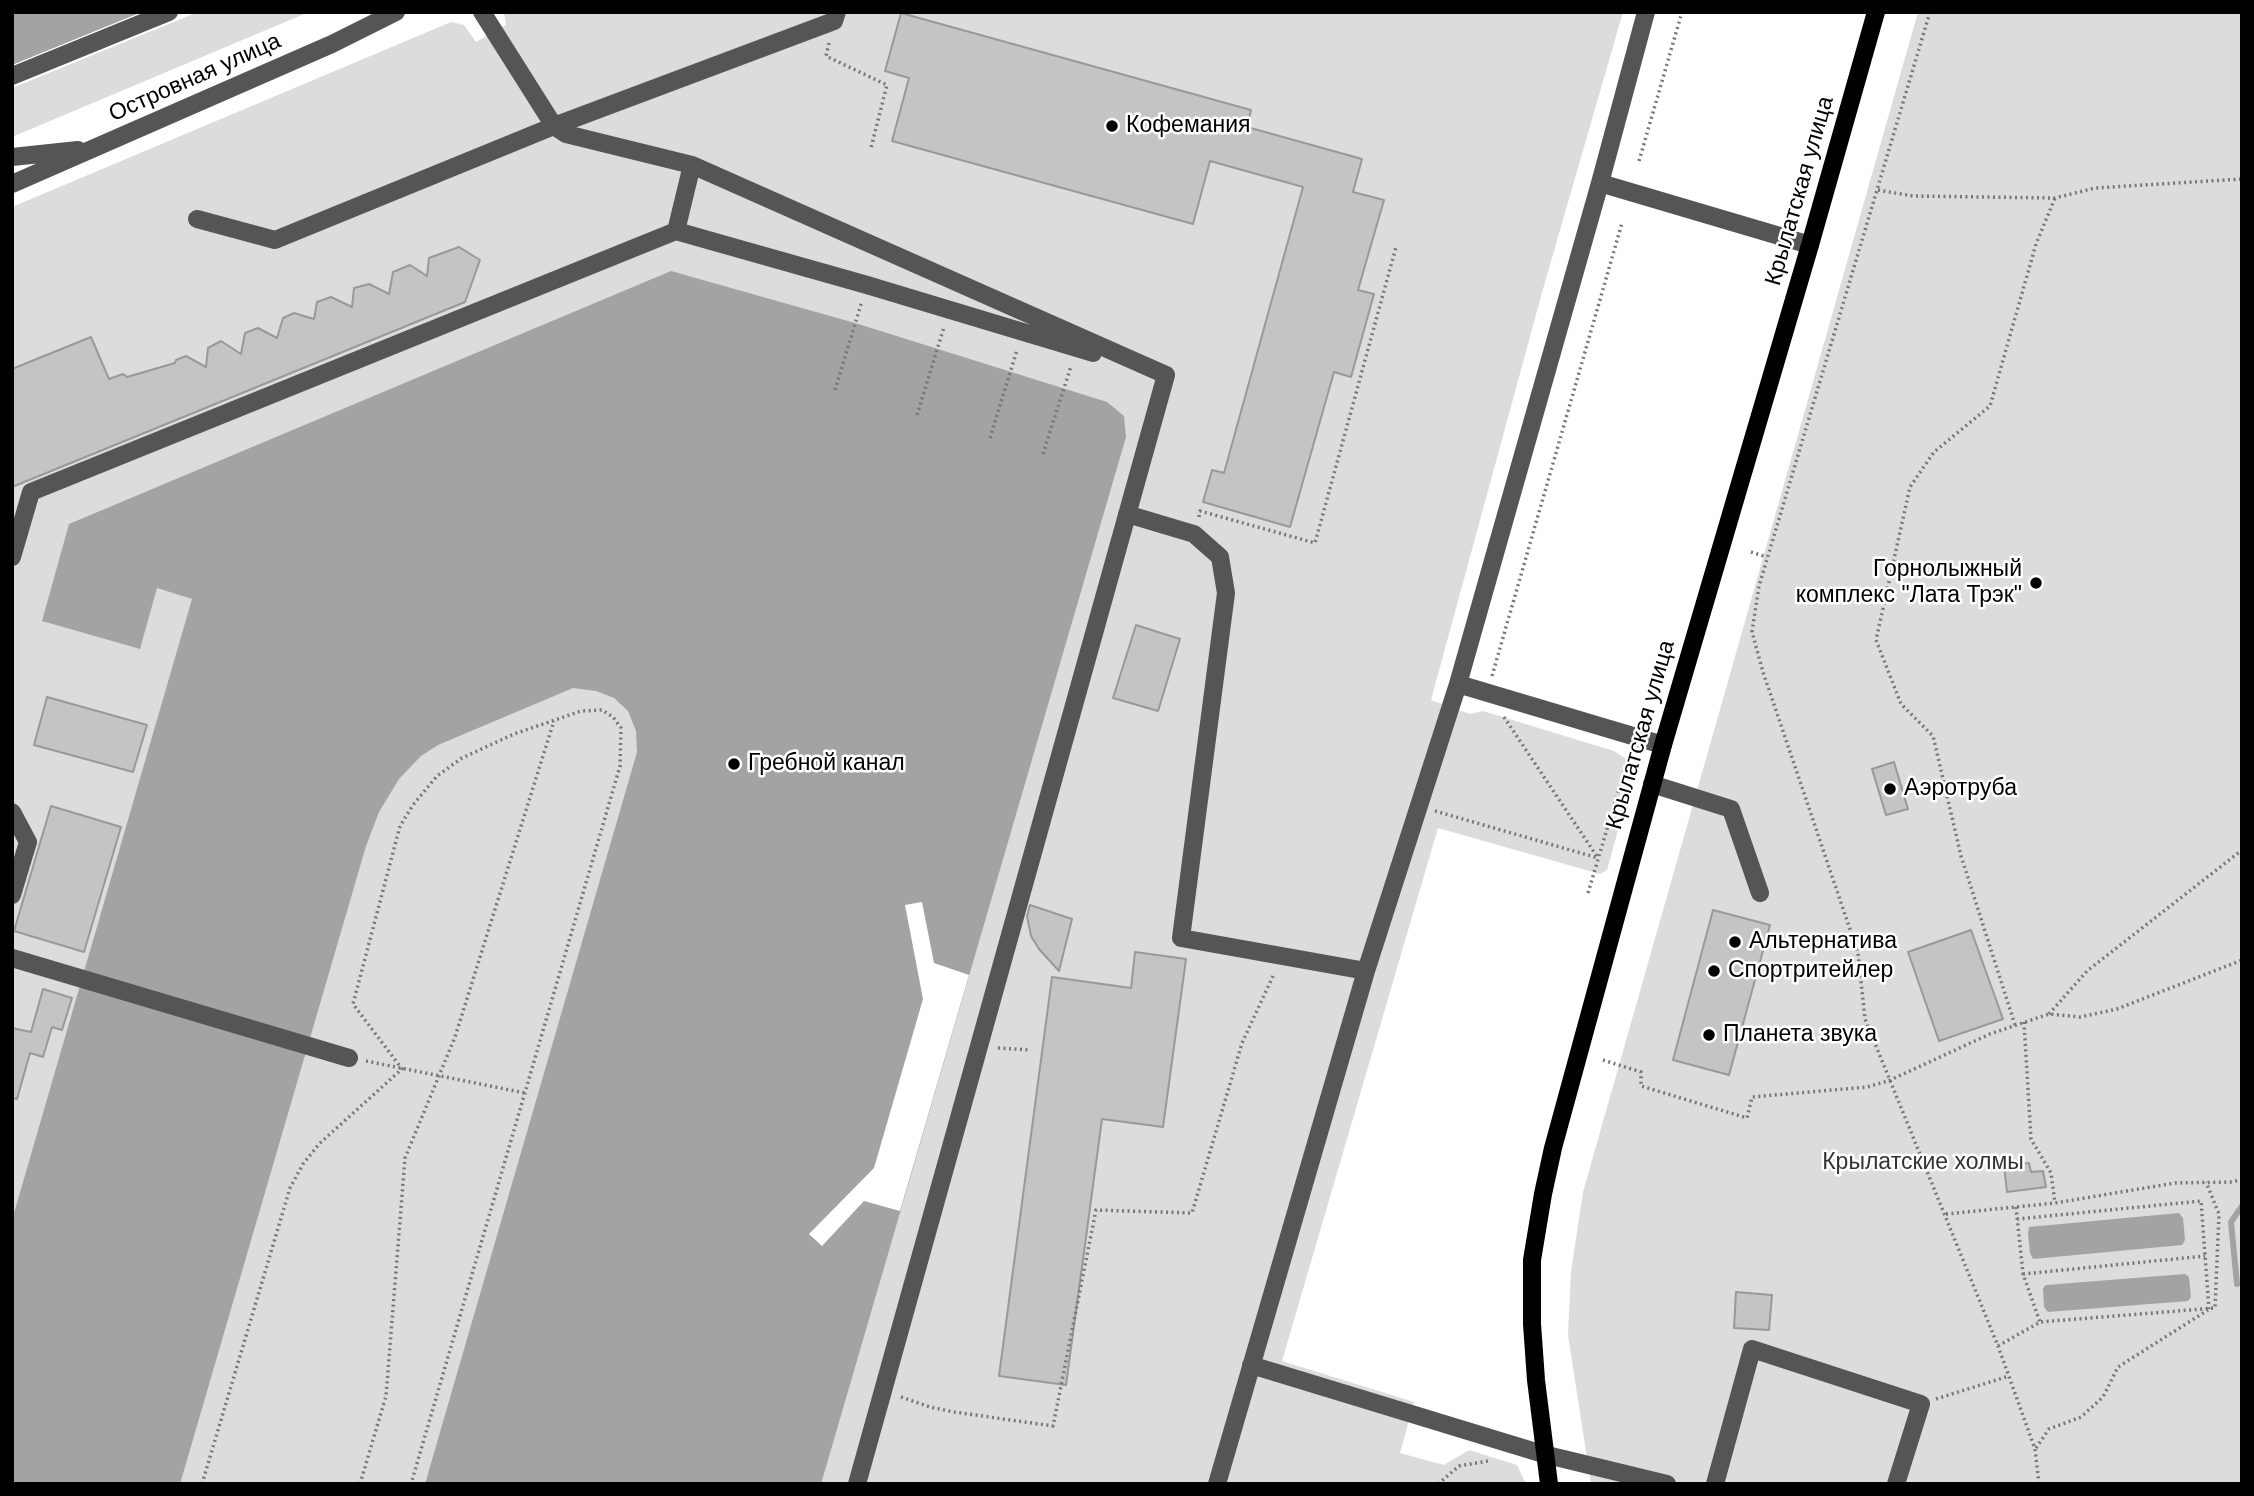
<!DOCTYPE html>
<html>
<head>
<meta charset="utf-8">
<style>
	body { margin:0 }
	#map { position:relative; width:2254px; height:1496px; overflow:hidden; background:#fff; font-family:Helvetica,sans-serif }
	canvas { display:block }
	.frame { position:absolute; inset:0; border:14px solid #000; pointer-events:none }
</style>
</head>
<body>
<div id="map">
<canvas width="2254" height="1496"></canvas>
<div class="frame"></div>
</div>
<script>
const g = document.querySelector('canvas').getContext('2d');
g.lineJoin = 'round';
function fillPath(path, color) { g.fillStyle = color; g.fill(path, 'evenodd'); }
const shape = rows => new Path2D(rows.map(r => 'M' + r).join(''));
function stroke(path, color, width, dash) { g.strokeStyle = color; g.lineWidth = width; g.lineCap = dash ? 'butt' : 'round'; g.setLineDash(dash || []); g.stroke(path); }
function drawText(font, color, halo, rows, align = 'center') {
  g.font = font + ' Helvetica,sans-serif'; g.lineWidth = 5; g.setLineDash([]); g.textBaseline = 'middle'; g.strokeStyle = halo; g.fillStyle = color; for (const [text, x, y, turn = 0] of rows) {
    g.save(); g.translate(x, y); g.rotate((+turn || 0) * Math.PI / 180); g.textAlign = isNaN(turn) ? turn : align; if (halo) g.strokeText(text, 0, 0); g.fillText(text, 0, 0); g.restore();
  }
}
fillPath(shape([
	[198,12,309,12,12,137,12,88],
	[504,12,1623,12,1543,289,1431,700,1470,714,1483,711,1614,751,1631,762,1631,783,1607,870,1600,874,1438,828,1282,1361,1414,1402,1400,1453,1444,1465,1469,1450,1517,1465,1526,1484,12,1484,12,207,451,22,464,25,476,42,506,25],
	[1918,12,2242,12,2242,1484,1591,1484,1568,1335,1571,1272,1583,1192]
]), '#dcdcdc');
fillPath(shape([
	[12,12,142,12,12,65],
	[671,271,855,323,1107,402,1124,416,1126,437,821,1484,425,1484,637,752,636,731,628,711,614,698,596,691,573,688,438,745,421,756,399,779,379,812,366,846,180,1484,12,1484,12,1220,192,599,157,588,140,649,42,621,69,524],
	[2179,1213,2183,1218,2184,1228,2185,1240,2182,1245,2033,1259,2030,1253,2028,1234,2029,1227],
	[2185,1274,2189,1277,2191,1297,2188,1301,2048,1312,2044,1307,2043,1288,2046,1285]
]), '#a3a3a3');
fillPath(shape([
	[922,902,934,963,969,975,900,1211,864,1201,822,1246,809,1234,874,1168,923,999,905,905]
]), '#fff');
stroke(shape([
	[2237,1284,2231,1222,2242,1206]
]), '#a3a3a3', 6);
const building = shape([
	[901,13,1251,110,1247,127,1362,159,1353,192,1384,200,1358,290,1374,294,1351,377,1334,372,1290,527,1203,502,1212,470,1224,473,1303,187,1210,161,1193,224,892,141,909,78,885,71,901,13],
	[459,247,480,260,465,302,12,487,12,369,91,337,109,379,123,374,127,377,175,363,176,360,186,356,206,367,208,348,221,341,241,354,245,333,258,328,277,338,283,318,294,313,314,319,317,302,331,297,352,307,354,288,369,284,389,294,393,272,410,265,427,276,429,258,459,247],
	[1136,625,1180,639,1158,711,1113,698,1136,625],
	[47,697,147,725,133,772,34,745,47,697],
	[1894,762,1908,809,1886,815,1872,769,1894,762],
	[51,806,121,827,84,952,14,931,51,806],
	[1030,905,1072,919,1059,971,1039,949,1031,936,1027,916,1030,905],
	[1713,910,1770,925,1729,1075,1673,1060,1713,910],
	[1971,930,2003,1019,1939,1041,1908,952,1971,930],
	[1135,952,1186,959,1163,1127,1102,1119,1066,1385,999,1376,1052,977,1131,988,1135,952],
	[43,989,72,998,62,1030,52,1027,43,1057,30,1053,17,1099,12,1098,12,1028,31,1032,43,989],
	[2029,1163,2031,1172,2043,1171,2046,1187,2007,1192,2004,1166,2029,1163],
	[1736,1292,1772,1295,1769,1330,1734,1328,1736,1292]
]);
fillPath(building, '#c4c4c4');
stroke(building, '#999', 2);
stroke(shape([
	[1930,12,1759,586,1752,632,1763,672,1858,953,1865,1019,1998,1346,2035,1449,2039,1484],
	[829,43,826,56,887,85,871,148],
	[1639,161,1682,12],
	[1878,190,1913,196,2055,198,2095,188,2242,179],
	[835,390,862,301],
	[917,415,944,327],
	[990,438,1017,350],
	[1043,454,1071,366],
	[1199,517,1200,511,1315,543,1396,247],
	[1751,552,1767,557],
	[1492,676,1622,223],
	[1504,717,1598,858],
	[1435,811,1598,858],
	[1588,893,1629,755],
	[2049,1014,2087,971,2242,850],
	[2024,1022,2031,1139,2051,1173,2055,1203],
	[2015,1025,1961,856,1933,736,1901,704,1876,640,1910,487,1934,452,1990,406,2036,244,2055,198],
	[998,1048,1031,1050],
	[1603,1060,1641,1072,1641,1086,1747,1118,1752,1097,1867,1087,1888,1081,1990,1034,2049,1014,2080,1017,2117,1009,2242,960],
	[366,1061,525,1093],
	[2016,1207,2023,1274,2040,1322],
	[1946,1214,2055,1203,2175,1183,2233,1182,2242,1179],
	[2017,1219,2201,1201,2209,1309],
	[2023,1274,2205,1256],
	[1998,1346,2040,1322,2215,1308,2219,1214,2206,1182],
	[901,1397,930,1407,954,1412,1053,1426,1096,1210,1192,1213,1242,1043,1274,974],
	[1936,1399,2009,1376],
	[2036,1448,2049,1429,2081,1417,2103,1397,2118,1367,2208,1310],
	[202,1484,290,1188,303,1164,319,1144,402,1069,353,1004,400,826,413,805,437,776,462,758,514,734,581,711,602,710,613,717,621,728,620,766,411,1484],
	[360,1484,386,1396,405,1158,455,1037,554,721],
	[1438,1484,1459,1466,1488,1461]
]), '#777', 3.5, [2, 3.5]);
stroke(shape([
	[482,12,554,126,566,134,692,165,1166,375],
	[12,76,169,12],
	[12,157,78,150],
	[692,165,676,231,867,285,1093,353],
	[1600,183,1810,245],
	[12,184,332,44,396,12],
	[197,219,275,240,554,126,834,21,837,12],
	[1127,514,1194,534,1220,557,1226,593,1181,938,1366,971],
	[12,557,31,492,676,231],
	[1458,684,1663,745],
	[1652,784,1731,809,1760,893],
	[12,812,28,842,12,895],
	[12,958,349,1058],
	[1251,1365,1543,1454,1667,1484],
	[857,1484,1166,375],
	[1217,1484,1366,971,1458,684,1600,183,1646,12],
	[1715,1484,1752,1349,1921,1404,1896,1484]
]), '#555', 18);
stroke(shape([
	[1549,1484,1536,1380,1532,1324,1532,1260,1543,1194,1553,1148,1663,745,1810,245,1876,12]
]), '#000', 18);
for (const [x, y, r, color] of [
	[1112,126,7,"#000"],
	[2036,583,7,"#000"],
	[734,764,7,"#000"],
	[1890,789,7,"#000"],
	[1735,942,7,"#000"],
	[1714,971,7,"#000"],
	[1709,1035,7,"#000"]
]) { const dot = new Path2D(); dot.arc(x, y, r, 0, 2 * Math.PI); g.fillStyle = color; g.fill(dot); stroke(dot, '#fff', 2.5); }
drawText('23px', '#000', '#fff', [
	["Островная улица",195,78,-24],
	["Крылатская улица",1800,191,-74],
	["Крылатская улица",1641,735,-74]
]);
drawText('23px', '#000', '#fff', [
	["Кофемания",1126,126],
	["Горнолыжный",2022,570,"right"],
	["комплекс \"Лата Трэк\"",2022,596,"right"],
	["Гребной канал",748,764],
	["Аэротруба",1904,789],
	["Альтернатива",1749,942],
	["Спортритейлер",1728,971],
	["Планета звука",1723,1035]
], 'left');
drawText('23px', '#333', '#fff', [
	["Крылатские холмы",1923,1163]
]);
</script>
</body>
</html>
